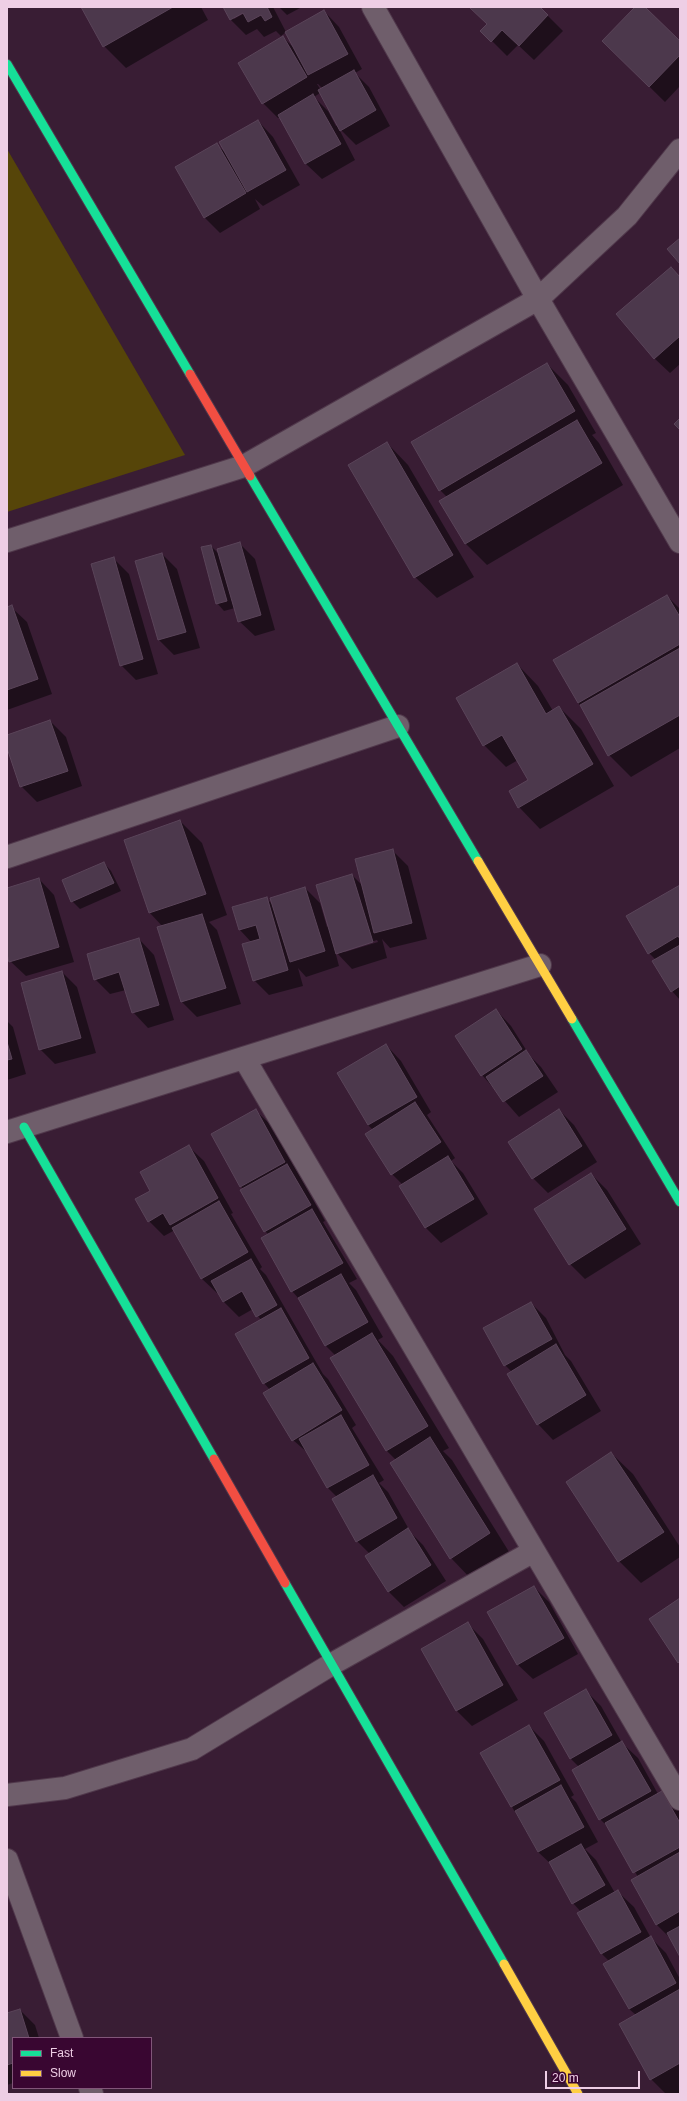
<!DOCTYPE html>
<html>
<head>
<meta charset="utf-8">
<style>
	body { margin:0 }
	#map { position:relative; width:687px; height:2101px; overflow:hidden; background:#391d34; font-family:Arial,sans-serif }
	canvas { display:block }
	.frame { position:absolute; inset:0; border:8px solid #eecee5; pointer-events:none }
	.legend { position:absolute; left:12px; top:2037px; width:140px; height:52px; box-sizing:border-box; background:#390631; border:1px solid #815679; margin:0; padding:5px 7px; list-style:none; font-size:12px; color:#eecee5 }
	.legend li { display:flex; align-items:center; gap:8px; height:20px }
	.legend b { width:20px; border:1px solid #815679 }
	.scale { position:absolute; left:545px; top:2071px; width:95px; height:18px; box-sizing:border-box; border:2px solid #eecee5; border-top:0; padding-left:5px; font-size:12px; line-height:14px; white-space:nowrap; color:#eecee5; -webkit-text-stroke:3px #390631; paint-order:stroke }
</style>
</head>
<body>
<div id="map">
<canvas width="687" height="2101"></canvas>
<div class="frame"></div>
<ul class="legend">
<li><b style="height:5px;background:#16e098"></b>Fast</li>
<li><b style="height:5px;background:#ffcf43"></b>Slow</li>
</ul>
<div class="scale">20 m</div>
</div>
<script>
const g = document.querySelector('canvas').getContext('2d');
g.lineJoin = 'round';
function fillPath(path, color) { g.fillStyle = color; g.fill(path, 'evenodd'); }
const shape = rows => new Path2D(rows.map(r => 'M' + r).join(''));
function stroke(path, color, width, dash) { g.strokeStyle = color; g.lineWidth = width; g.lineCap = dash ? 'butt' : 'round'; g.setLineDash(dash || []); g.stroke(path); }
fillPath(shape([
	[7,149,185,455,7,512]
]), '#564509');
fillPath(shape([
	[82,7,201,7,208,20,126,68,104,46],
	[224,7,273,7,286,32,324,11,339,27,362,69,355,73,369,87,390,126,356,145,338,127,355,160,322,179,306,164,280,117,278,118,263,103,283,37,293,47,286,32,281,36,276,31,264,37,257,29,246,35,231,20],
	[247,10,248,11,234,19,234,17],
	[317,84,318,84,323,89,321,90],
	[320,93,338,125,336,126,328,111,314,97],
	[279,7,300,7,300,8,287,15],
	[470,7,539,7,563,31,534,60,518,45,507,56,482,31,488,24],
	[636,7,644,7,680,43,680,86,665,102,603,41],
	[258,121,273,137,300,185,263,206,255,199,260,209,220,233,204,217,216,144,226,153],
	[680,277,680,364,670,373,654,358],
	[547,364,568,385,596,433,592,435,599,443,623,485,487,565,465,543,447,497,440,490],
	[387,443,408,465,474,577,437,598,415,577],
	[239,543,255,559,275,630,255,636,239,621,235,608,224,611,217,603,211,546,220,555],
	[162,554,177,569,200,648,174,655,159,640],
	[113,558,129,574,158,674,136,680,121,665],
	[667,596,680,609,680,748,631,777,609,755,578,702],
	[11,607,27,622,52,694,7,710,7,608],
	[517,664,538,686,553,711,559,707,581,729,614,786,540,829,519,807,529,781,518,760,506,767,484,745],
	[50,721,66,737,82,786,37,802,21,786,7,745,7,736],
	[180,821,202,843,227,915,209,922,217,930,241,1004,197,1017,182,1002,163,927,150,913,125,841],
	[393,851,408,866,427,939,390,948,382,939,387,958,352,969,335,951,339,966,306,977,298,968,303,986,269,995,254,980,252,943,240,930,266,898,273,905,305,888,320,903,327,927,329,926,352,875,364,887],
	[377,940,378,942,345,952,345,950],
	[104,863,111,871,121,891,80,909,72,901],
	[39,879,54,895,74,962,26,976,10,961,7,950,7,889],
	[680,886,680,1000,672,991,656,960,649,953],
	[139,939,154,955,174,1020,148,1028,133,1012,126,990,110,994,95,979],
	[62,972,77,987,96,1053,55,1064,40,1049],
	[496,1010,511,1026,530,1056,541,1067,558,1092,519,1117,482,1075],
	[7,1021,13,1027,26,1074,7,1080],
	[386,1045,401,1061,431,1112,427,1115,455,1158,451,1161,463,1173,488,1214,441,1243,426,1228,401,1186,403,1185,392,1174,373,1130,368,1125,338,1073],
	[255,1110,271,1125,325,1221,323,1222,357,1279,349,1283,356,1290,383,1337,378,1340,393,1356,449,1448,443,1451,452,1460,511,1555,472,1580,451,1558,396,1460,387,1451,331,1358,336,1356,326,1346,299,1299,292,1291,269,1235,265,1231,241,1186],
	[559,1110,574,1125,597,1162,548,1193,533,1178],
	[188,1146,204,1161,233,1213,231,1214,262,1267,260,1269,266,1275,323,1374,328,1379,356,1425,352,1428,384,1480,379,1483,388,1492,411,1533,423,1545,446,1581,404,1607,389,1592,366,1556,370,1554,357,1541,337,1497,328,1488,309,1454,293,1440,270,1390,264,1383,261,1320,253,1309,239,1317,224,1302,218,1292,217,1293,201,1278,175,1230,164,1236,149,1221,152,1191],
	[591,1174,607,1190,641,1244,585,1279,570,1264],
	[531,1303,546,1318,565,1355,571,1361,601,1411,553,1440,538,1424,512,1372,505,1365],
	[611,1453,633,1474,680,1547,680,1557,641,1583,619,1561,567,1482],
	[534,1587,549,1602,578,1654,533,1679,517,1664],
	[468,1624,483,1639,518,1700,472,1726,457,1711,423,1649],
	[586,1691,601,1706,622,1743,638,1758,658,1794,662,1792,680,1812,680,1955,671,1939,656,1924,638,1877,609,1828,600,1819,573,1770,579,1767,571,1759],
	[529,1726,544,1741,574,1795,571,1797,576,1802,598,1842,585,1849,596,1860,615,1893,618,1892,634,1907,651,1938,666,1953,680,1979,680,2094,666,2094,651,2079,636,2015,629,2009,609,1961,602,1954,579,1914,581,1912,573,1903,551,1864,538,1852,481,1753],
	[20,2010,35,2025,39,2038,13,2038,13,2083,7,2085,7,2014]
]), '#0007');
const building = shape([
	[81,7,173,7,103,47,81,7],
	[223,7,267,7,272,17,265,21,261,15,248,22,243,13,230,20,223,7],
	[469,7,540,7,548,15,519,46,502,30,491,42,480,31,487,24,469,7],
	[635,7,645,7,680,41,680,55,649,87,602,41,635,7],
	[324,10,348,54,308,75,285,32,324,10],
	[283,36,307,77,262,104,238,63,283,36],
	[354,70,376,110,340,131,318,90,354,70],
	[313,94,341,144,305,164,278,115,313,94],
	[258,120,286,170,247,192,219,142,258,120],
	[217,143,246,193,204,218,175,167,217,143],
	[680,238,680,264,667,249,680,238],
	[671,267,680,277,680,336,654,359,616,314,671,267],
	[547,363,575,411,439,491,411,442,547,363],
	[680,418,680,430,674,424,680,418],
	[577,420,602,463,465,544,439,501,577,420],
	[387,442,453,555,414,578,348,465,387,442],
	[240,542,261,615,238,622,217,549,240,542],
	[211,545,227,601,216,604,201,547,211,545],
	[162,553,186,632,158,640,135,561,162,553],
	[114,557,143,659,120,666,91,564,114,557],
	[667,595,680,617,680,644,578,703,553,660,667,595],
	[12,605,38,679,7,690,7,607,12,605],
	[680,648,680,715,608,756,580,705,680,648],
	[517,663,546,714,559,706,593,764,518,808,509,791,528,780,502,735,483,746,456,698,517,663],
	[50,720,68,771,20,787,7,748,7,735,50,720],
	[180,820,206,894,149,913,124,840,180,820],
	[393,849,412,923,374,933,355,859,393,849],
	[104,862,114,883,71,902,62,880,104,862],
	[352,874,373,942,336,954,316,885,352,874],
	[39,878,59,947,9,962,7,954,7,888,39,878],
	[680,885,680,939,678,936,648,954,626,916,680,885],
	[305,887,325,951,290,962,270,898,305,887],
	[267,897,288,970,253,981,242,944,260,939,256,925,239,930,232,907,267,897],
	[202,914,226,988,181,1002,157,927,202,914],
	[139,938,159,1005,132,1013,119,972,94,980,87,954,139,938],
	[680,945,680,986,671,992,652,961,680,945],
	[62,971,81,1038,39,1050,21,983,62,971],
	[496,1009,522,1049,481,1076,455,1036,496,1009],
	[7,1042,12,1059,7,1060,7,1042],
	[386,1044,417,1097,368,1125,337,1073,386,1044],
	[526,1050,543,1076,503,1102,486,1077,526,1050],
	[415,1102,441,1142,391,1175,365,1134,415,1102],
	[256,1109,285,1162,240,1187,211,1134,256,1109],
	[559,1109,582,1146,532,1179,508,1142,559,1109],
	[189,1145,218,1198,170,1225,163,1213,148,1222,135,1199,150,1191,140,1172,189,1145],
	[448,1156,474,1199,425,1228,399,1186,448,1156],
	[287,1164,311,1205,264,1232,240,1190,287,1164],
	[591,1173,626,1229,569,1265,534,1209,591,1173],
	[219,1201,248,1252,201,1279,172,1228,219,1201],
	[312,1209,343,1263,291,1292,261,1238,312,1209],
	[251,1259,277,1305,256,1317,242,1291,223,1302,211,1281,251,1259],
	[341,1274,368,1322,325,1346,298,1298,341,1274],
	[531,1302,552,1339,504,1366,483,1328,531,1302],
	[281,1308,309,1358,263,1384,235,1334,281,1308],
	[372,1333,428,1426,386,1451,330,1358,372,1333],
	[556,1344,586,1395,537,1425,507,1374,556,1344],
	[313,1363,342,1410,292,1441,263,1393,313,1363],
	[341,1415,369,1465,327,1488,299,1439,341,1415],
	[430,1437,490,1533,450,1559,390,1463,430,1437],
	[611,1452,664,1532,618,1562,566,1482,611,1452],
	[373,1475,397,1518,356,1542,332,1499,373,1475],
	[408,1528,431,1565,388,1592,365,1556,408,1528],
	[534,1586,564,1638,517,1665,487,1612,534,1586],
	[680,1598,680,1661,678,1663,649,1619,680,1598],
	[468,1622,503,1685,456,1711,421,1649,468,1622],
	[586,1689,612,1735,570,1759,544,1713,586,1689],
	[529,1725,560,1780,511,1807,480,1753,529,1725],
	[622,1741,651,1791,599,1820,572,1770,622,1741],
	[561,1785,584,1827,538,1852,515,1811,561,1785],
	[662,1791,680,1823,680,1847,633,1873,605,1823,662,1791],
	[581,1844,605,1885,572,1904,549,1862,581,1844],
	[680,1852,680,1911,656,1925,631,1880,680,1852],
	[618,1890,641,1932,601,1954,577,1913,618,1890],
	[680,1926,680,1957,667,1933,680,1926],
	[651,1936,676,1983,629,2009,603,1964,651,1936],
	[680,1989,680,2063,650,2080,619,2024,680,1989],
	[20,2009,29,2038,13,2038,13,2063,7,2065,7,2013,20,2009]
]);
fillPath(building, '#4c384c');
stroke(building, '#5a4459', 1);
const street = shape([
	[373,7,538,299,680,542],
	[7,541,244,466,538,299,627,216,680,150],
	[7,857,398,726],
	[244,1058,680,1799],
	[7,1132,540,965],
	[7,1795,65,1788,192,1749,332,1664,534,1551],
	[7,1860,72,2038],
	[90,2088,92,2094]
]);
const fast = shape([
	[7,64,190,374],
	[250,476,478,861],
	[572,1019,680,1202],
	[24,1127,214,1459],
	[285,1583,504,1964]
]);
const slow = shape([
	[478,861,572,1019],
	[504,1964,578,2094]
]);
const jam = shape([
	[190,374,250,476],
	[214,1459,285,1583]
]);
stroke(street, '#50384b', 24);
stroke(fast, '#50384b', 11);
stroke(slow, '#50384b', 11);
stroke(jam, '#50384b', 11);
stroke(street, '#6f5e6b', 22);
stroke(fast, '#16e098', 9);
stroke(slow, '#ffcf43', 9);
stroke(jam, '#f24e42', 9);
</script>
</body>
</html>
